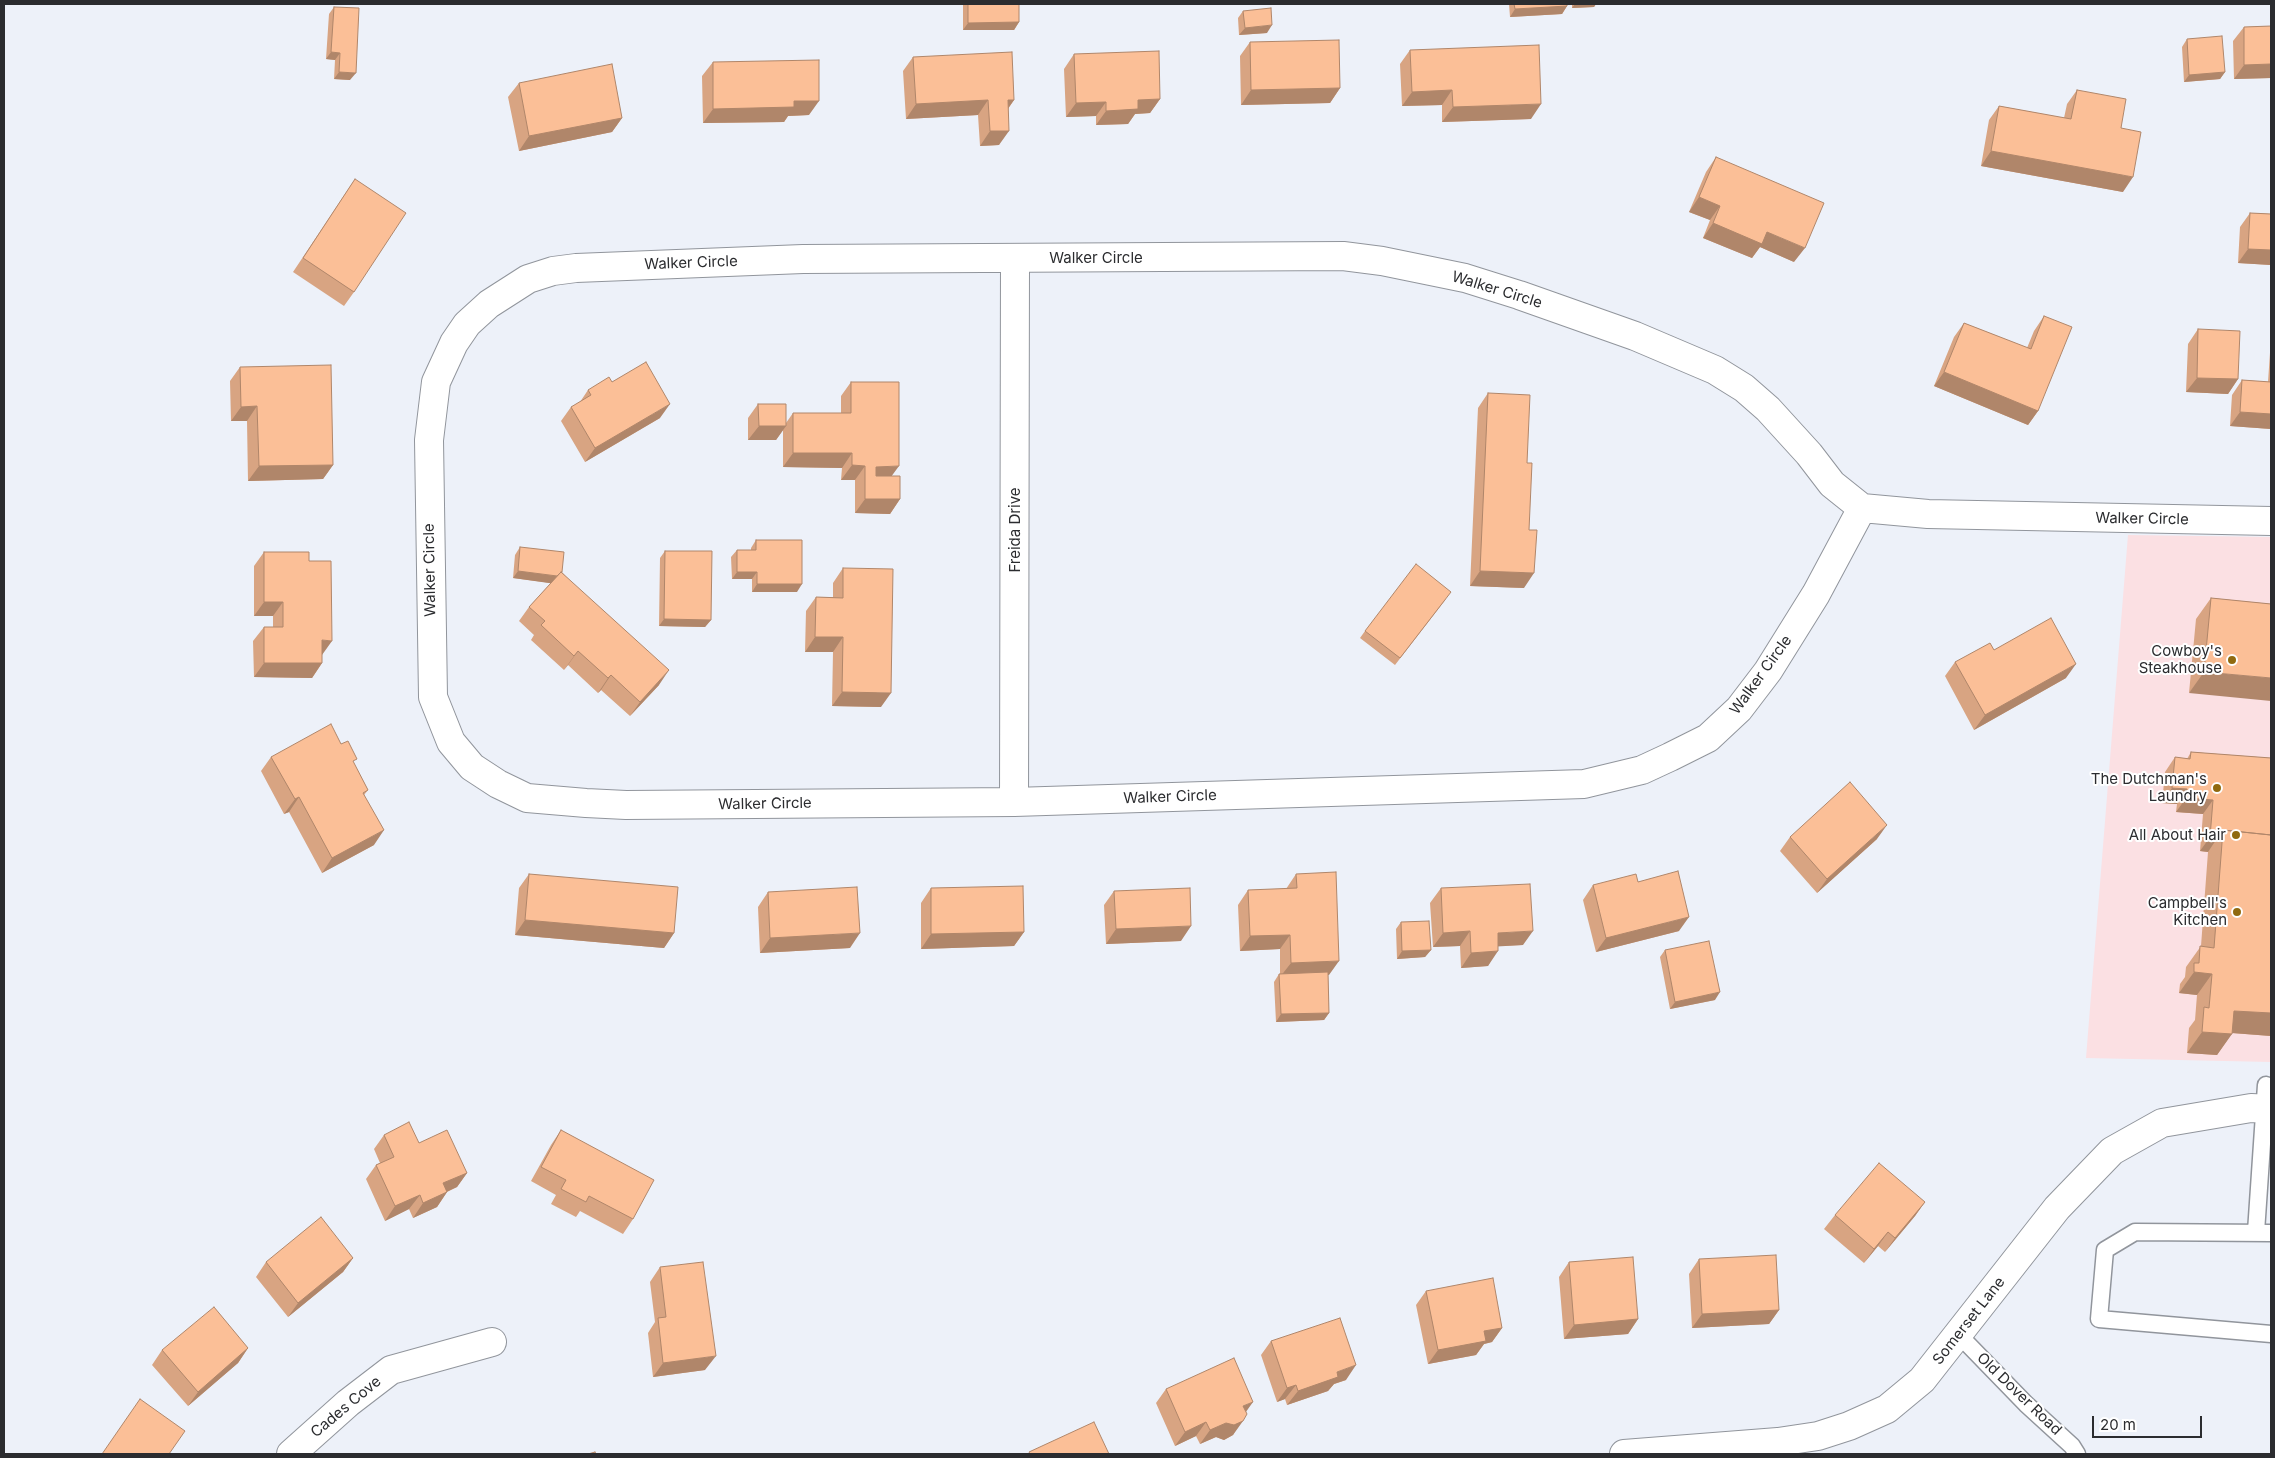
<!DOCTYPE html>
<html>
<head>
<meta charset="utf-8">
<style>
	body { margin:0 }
	#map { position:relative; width:2275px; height:1458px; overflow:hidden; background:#edf1f9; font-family:Inter,sans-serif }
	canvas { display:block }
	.frame { position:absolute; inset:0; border:5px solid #2b2c2f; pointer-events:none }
	.scale { position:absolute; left:2092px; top:1416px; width:110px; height:22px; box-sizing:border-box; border:2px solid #2b2c2f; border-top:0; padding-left:6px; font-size:15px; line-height:18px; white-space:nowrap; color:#2b2c2f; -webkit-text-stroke:4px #fff; paint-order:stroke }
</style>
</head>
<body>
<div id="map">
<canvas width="2275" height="1458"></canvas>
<div class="frame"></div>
<div class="scale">20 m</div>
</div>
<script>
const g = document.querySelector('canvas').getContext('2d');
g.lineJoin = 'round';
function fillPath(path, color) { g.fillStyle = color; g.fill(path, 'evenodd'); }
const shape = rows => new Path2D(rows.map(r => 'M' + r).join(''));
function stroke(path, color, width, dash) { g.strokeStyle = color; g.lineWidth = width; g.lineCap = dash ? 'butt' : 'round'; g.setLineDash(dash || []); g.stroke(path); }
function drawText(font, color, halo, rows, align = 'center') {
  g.font = font + ' Inter,sans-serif'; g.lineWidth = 4; g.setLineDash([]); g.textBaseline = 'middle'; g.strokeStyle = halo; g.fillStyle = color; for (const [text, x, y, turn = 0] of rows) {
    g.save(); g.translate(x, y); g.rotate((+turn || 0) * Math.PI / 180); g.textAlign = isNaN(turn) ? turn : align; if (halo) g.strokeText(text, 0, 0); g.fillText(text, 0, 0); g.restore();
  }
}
fillPath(shape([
	[2128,535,2271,537,2271,1062,2086,1058]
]), '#fbe0e3');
const lane = shape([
	[2256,1232,2266,1085],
	[2271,1233,2135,1232,2105,1250,2099,1319,2271,1334],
	[1959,1335,2026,1404,2072,1446,2077,1454]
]);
const street = shape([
	[1862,508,1816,594,1768,671,1739,709,1708,738,1670,757,1642,770,1584,784,1014,802,626,805,586,803,527,798,498,784,472,767,451,742,433,697,429,440,436,382,454,343,467,324,489,304,528,279,553,271,576,268,803,259,1343,256,1382,261,1465,278,1519,295,1635,336,1715,370,1744,388,1768,409,1809,454,1832,484,1862,508,1928,514,2271,521],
	[1014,802,1015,258],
	[291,1454,348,1403,391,1370,492,1342],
	[1624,1454,1778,1442,1818,1436,1849,1426,1887,1409,1922,1380,2057,1208,2112,1151,2162,1123,2251,1108,2271,1109]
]);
stroke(lane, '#91959c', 19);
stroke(street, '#91959c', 30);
stroke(lane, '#fff', 16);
stroke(street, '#fff', 28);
fillPath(shape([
	[963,4,1019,4,1019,22,1014,30,963,30],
	[1509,4,1567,4,1567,6,1562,14,1510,17],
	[1572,4,1596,4,1594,7,1572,8],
	[334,7,350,80,334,79,335,60,326,59,329,14],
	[1243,11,1267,33,1239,35,1238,18],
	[2271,26,2271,78,2234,79,2233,41,2244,27],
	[2187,39,2225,72,2220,79,2184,82,2182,47],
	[1250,42,1340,88,1330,103,1241,105,1240,56],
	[1410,50,1531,119,1442,122,1442,105,1402,106,1400,64],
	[1074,54,1160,99,1150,113,1135,114,1128,124,1096,125,1096,116,1066,117,1064,69],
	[913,57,1014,100,1008,109,999,145,980,146,978,115,906,119,903,71],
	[713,62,809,115,788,116,784,122,703,123,702,76],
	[519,83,622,118,612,132,519,151,508,97],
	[2077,90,2121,128,2123,192,1981,166,1989,120,1999,106,2064,118,2067,104],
	[1716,157,1794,262,1760,247,1752,258,1703,238,1710,220,1689,212,1706,172],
	[355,179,354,292,344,306,293,272],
	[2250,213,2271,214,2271,265,2238,263,2240,227],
	[2044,316,2038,411,2028,425,1934,386,1954,337,1964,323,2027,348,2034,331],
	[2198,329,2238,379,2228,394,2186,392,2188,344],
	[2271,338,2271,429,2230,426,2232,395,2242,380,2268,382],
	[240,367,333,465,323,479,248,481,247,421,231,421,230,381],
	[851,382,892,476,900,499,890,514,855,513,855,480,841,480,842,468,783,467,783,430,776,440,748,440,748,418,758,404,786,423,793,413,841,413,841,396],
	[588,390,660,418,585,462,561,421,571,407,580,402],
	[1488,393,1527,463,1524,588,1470,586,1478,408],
	[756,540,797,592,752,592,752,579,732,579,731,557,737,550,751,550,751,548],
	[520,547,562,572,659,685,630,716,601,690,598,693,568,665,564,670,531,640,534,635,519,621,529,607,551,583,513,578,515,555],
	[665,551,711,620,705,627,659,626,660,558],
	[264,552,309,561,322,663,312,678,254,677,253,641,264,627,273,627,273,616,254,616,254,566],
	[843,568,881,707,832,706,833,652,805,652,806,611,816,597,833,597,833,583],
	[2211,598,2271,604,2189,693,2196,619],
	[1446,599,1395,665,1360,638,1365,631],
	[1994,650,2066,678,1974,730,1945,676,1955,662],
	[341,744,354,764,368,790,364,795,374,845,322,873,289,812,284,814,261,771,271,757],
	[2191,752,2271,758,2271,1036,2232,1033,2217,1055,2187,1053,2189,1028,2195,1020,2197,995,2179,993,2180,984,2185,977,2186,967,2201,946,2208,852,2200,851,2203,814,2176,812,2177,804,2162,803,2165,772,2175,757,2187,759],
	[1790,837,1877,839,1817,893,1780,851],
	[529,874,674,933,664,948,515,935,519,888],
	[1296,874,1329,975,1328,975,1329,1013,1324,1020,1276,1022,1274,982,1279,974,1280,974,1280,949,1240,951,1238,905,1248,890,1286,889],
	[1593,885,1679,931,1596,952,1583,900],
	[931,888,1024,932,1014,946,921,949,921,903],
	[1441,888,1523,945,1498,946,1488,966,1461,968,1460,946,1433,947,1430,903],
	[1114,891,1181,941,1106,944,1104,905],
	[768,892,850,948,760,953,758,907],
	[1401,922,1431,950,1425,957,1397,959,1396,929],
	[1665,950,1715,1000,1670,1009,1660,957],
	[561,1130,633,1219,623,1234,580,1211,576,1217,551,1204,556,1195,531,1181,551,1145],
	[384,1135,419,1143,467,1173,457,1187,447,1192,437,1207,413,1218,409,1209,385,1221,366,1179,376,1165,380,1163,374,1149],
	[1925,1202,1915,1216,1885,1252,1878,1246,1864,1263,1824,1229,1835,1215],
	[353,1258,343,1272,288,1317,256,1277,266,1262],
	[1699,1259,1779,1310,1769,1324,1692,1328,1689,1274],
	[1569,1262,1638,1319,1628,1334,1564,1339,1559,1277],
	[660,1267,705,1370,653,1377,648,1333,655,1322,650,1282],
	[1426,1291,1502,1328,1492,1342,1484,1344,1476,1355,1428,1364,1416,1305],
	[1271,1341,1346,1380,1334,1384,1328,1391,1287,1405,1285,1399,1277,1402,1261,1355],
	[248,1348,238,1363,188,1406,152,1365,162,1350],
	[1166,1389,1246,1412,1233,1435,1224,1440,1216,1437,1200,1444,1196,1436,1175,1446,1156,1403]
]), '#d8a482');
fillPath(shape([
	[1575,4,1596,4,1594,7,1572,8],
	[1567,6,1562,14,1510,17,1515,9],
	[1019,22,1014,30,963,30,968,23],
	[1272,25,1267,33,1239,35,1245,28],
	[331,52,340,53,335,60,326,59],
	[2271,64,2271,78,2234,79,2244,65],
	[339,72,356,73,350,80,334,79],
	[2225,72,2220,79,2184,82,2189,75],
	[1340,88,1330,103,1241,105,1251,90],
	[1452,90,1442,105,1402,106,1412,92],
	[1160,99,1150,113,1135,114,1128,124,1096,125,1106,111,1138,100],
	[988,100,978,115,906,119,916,104],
	[1008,100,1014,100,1004,114],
	[794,101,819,101,809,115,788,116,784,122,703,123,713,109],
	[1106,102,1096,116,1066,117,1076,103],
	[1541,104,1531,119,1442,122,1453,107],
	[622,118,612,132,519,151,529,136],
	[990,131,1009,131,999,145,980,146],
	[1991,151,2133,177,2123,192,1981,166],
	[1699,197,1720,206,1710,220,1689,212],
	[1713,223,1767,232,1805,248,1794,262,1760,247,1752,258,1703,238],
	[2248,249,2271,250,2271,265,2238,263],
	[1944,372,2038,411,2028,425,1934,386],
	[2197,378,2238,379,2228,394,2186,392],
	[670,404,660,418,585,462,595,448],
	[257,406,247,421,231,421,241,407],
	[2240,412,2271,414,2271,429,2230,426],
	[759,426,786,426,776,440,748,440],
	[793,453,852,453,842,468,783,467],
	[333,465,323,479,248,481,259,466],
	[852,465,865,466,855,480,841,480],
	[899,466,888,481,866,481,876,467],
	[865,499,900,499,890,514,855,513],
	[518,571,562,577,556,584,513,578],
	[1480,571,1534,573,1524,588,1470,586],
	[737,572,757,572,752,579,732,579],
	[757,584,802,584,797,592,752,592],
	[264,602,283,602,273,616,254,616],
	[664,619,711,620,705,627,659,626],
	[815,637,843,637,833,652,805,652],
	[322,640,332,641,322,655],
	[578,651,568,665,564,670,574,656],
	[264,663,322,663,312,678,254,677],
	[2076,664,2066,678,1974,730,1985,715],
	[669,670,659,685,630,716,640,702],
	[2204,672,2271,678,2271,701,2189,693],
	[611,675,601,690,598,693,608,678],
	[842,692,891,693,881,707,832,706],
	[2172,788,2187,789,2177,804,2162,803],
	[299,797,289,812,284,814,295,799],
	[2186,798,2213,800,2203,814,2176,812],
	[1887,825,1877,839,1817,893,1827,879],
	[384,830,374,845,322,873,332,858],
	[2210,837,2218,837,2208,852,2200,851],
	[1689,917,1679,931,1596,952,1606,938],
	[525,920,674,933,664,948,515,935],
	[1191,926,1181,941,1106,944,1116,929],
	[1470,931,1460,946,1433,947,1443,933],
	[1533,931,1523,945,1488,947,1498,933],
	[1024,932,1014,946,921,949,931,934],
	[860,933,850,948,760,953,770,938],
	[1290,935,1280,949,1240,951,1250,936],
	[1431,950,1425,957,1397,959,1402,951],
	[1498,951,1488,966,1461,968,1471,953],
	[1339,961,1329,975,1280,977,1291,963],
	[2194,972,2212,974,2197,995,2179,993],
	[1720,992,1715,1000,1670,1009,1675,1002],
	[2234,1011,2271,1013,2271,1036,2219,1032],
	[1329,1013,1324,1020,1276,1022,1281,1014],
	[2202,1032,2232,1034,2217,1055,2187,1053],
	[467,1173,457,1187,433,1198,443,1183],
	[447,1192,437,1207,413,1218,423,1203],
	[420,1195,409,1209,385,1221,395,1206],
	[1925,1202,1915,1216,1885,1252,1895,1238],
	[1888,1232,1878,1246,1864,1263,1874,1249],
	[353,1258,343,1272,288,1317,298,1303],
	[1779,1310,1769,1324,1692,1328,1702,1314],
	[1638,1319,1628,1334,1564,1339,1574,1325],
	[1502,1328,1492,1342,1484,1344,1476,1355,1428,1364,1438,1350,1484,1331],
	[248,1348,238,1363,188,1406,198,1392],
	[716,1356,705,1370,653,1377,663,1363],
	[1356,1365,1346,1380,1334,1384,1328,1391,1287,1405,1298,1391,1337,1372],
	[1296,1385,1285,1399,1277,1402,1287,1388],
	[1253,1402,1243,1416,1243,1406],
	[1243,1421,1233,1435,1224,1440,1216,1437,1200,1444,1210,1430,1226,1423],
	[1206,1422,1196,1436,1175,1446,1185,1432]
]), '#b0866a');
const building = shape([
	[968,4,1019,4,1019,22,968,23,968,4],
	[1514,4,1567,4,1567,6,1515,9,1514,4],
	[334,7,359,8,356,73,339,72,340,53,331,52,334,7],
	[1271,8,1272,25,1245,28,1243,11,1271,8],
	[2271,26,2271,64,2244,65,2244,27,2271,26],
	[2222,36,2225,72,2189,75,2187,39,2222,36],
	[1339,40,1340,88,1251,90,1250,42,1339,40],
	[1539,45,1541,104,1453,107,1452,90,1412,92,1410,50,1539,45],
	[1159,51,1160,99,1138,100,1138,109,1106,111,1106,102,1076,103,1074,54,1159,51],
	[1012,52,1014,100,1008,100,1009,131,990,131,988,100,916,104,913,57,1012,52],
	[819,60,819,101,794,101,794,107,713,109,713,62,819,60],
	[612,64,622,118,529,136,519,83,612,64],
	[2077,90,2126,99,2121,128,2141,132,2133,177,1991,151,1999,106,2071,119,2077,90],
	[1716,157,1824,203,1805,248,1767,232,1762,244,1713,223,1720,206,1699,197,1716,157],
	[355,179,406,213,354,292,303,258,355,179],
	[2250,213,2271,214,2271,250,2248,249,2250,213],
	[2044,316,2072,327,2038,411,1944,372,1964,323,2031,349,2044,316],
	[2198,329,2240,331,2238,379,2197,378,2198,329],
	[646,362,670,404,595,448,571,407,591,395,588,390,609,377,612,382,646,362],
	[331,365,333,465,259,466,257,406,241,407,240,367,331,365],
	[2242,380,2271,382,2271,414,2240,412,2242,380],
	[851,382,899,382,899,466,876,467,876,476,900,476,900,499,865,499,865,466,852,465,852,453,793,453,793,413,851,413,851,382],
	[1488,393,1530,395,1527,463,1532,463,1529,530,1537,530,1534,573,1480,571,1488,393],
	[758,404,786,404,786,426,759,426,758,404],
	[756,540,802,540,802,584,757,584,757,572,737,572,737,550,756,550,756,540],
	[520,547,564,552,562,572,561,572,557,576,518,571,520,547],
	[665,551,712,551,711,620,664,619,665,551],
	[264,552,309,552,309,561,331,561,332,641,322,640,322,663,264,663,264,627,283,627,283,602,264,602,264,552],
	[1416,564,1451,592,1400,658,1365,631,1416,564],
	[843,568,893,569,891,693,842,692,843,637,815,637,816,597,843,598,843,568],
	[561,572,669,670,640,702,611,675,608,678,578,651,574,656,541,625,545,621,529,607,561,572],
	[2211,598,2271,604,2271,678,2204,672,2211,598],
	[2051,618,2076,664,1985,715,1955,662,1990,643,1994,650,2051,618],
	[331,724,341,744,348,741,357,759,353,761,368,790,363,793,384,830,332,858,299,797,295,799,271,757,331,724],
	[2191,752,2271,758,2271,835,2223,830,2218,837,2210,837,2213,800,2186,798,2187,789,2172,788,2175,757,2190,759,2191,752],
	[1850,782,1887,825,1827,879,1790,837,1850,782],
	[2223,830,2271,835,2271,1013,2234,1011,2232,1034,2202,1032,2204,1007,2209,1008,2212,974,2194,972,2194,963,2199,963,2200,946,2214,948,2223,830],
	[1678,871,1689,917,1606,938,1593,885,1636,874,1638,882,1678,871],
	[1336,872,1339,961,1291,963,1290,935,1250,936,1248,890,1297,888,1296,874,1336,872],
	[529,874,678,887,674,933,525,920,529,874],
	[1530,884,1533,931,1498,933,1498,951,1471,953,1470,931,1443,933,1441,888,1530,884],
	[1023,886,1024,932,931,934,931,888,1023,886],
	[857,887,860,933,770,938,768,892,857,887],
	[1190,888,1191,926,1116,929,1114,891,1190,888],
	[1429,921,1431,950,1402,951,1401,922,1429,921],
	[1709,941,1720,992,1675,1002,1665,950,1709,941],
	[1328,972,1329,1013,1281,1014,1279,974,1328,972],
	[409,1122,419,1143,447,1130,467,1173,443,1183,447,1192,423,1203,420,1195,395,1206,376,1165,394,1157,384,1135,409,1122],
	[561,1130,654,1180,633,1219,589,1196,586,1202,561,1189,566,1180,541,1167,561,1130],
	[1879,1163,1925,1202,1895,1238,1888,1232,1874,1249,1835,1215,1879,1163],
	[321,1217,353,1258,298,1303,266,1262,321,1217],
	[1776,1255,1779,1310,1702,1314,1699,1259,1776,1255],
	[1633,1257,1638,1319,1574,1325,1569,1262,1633,1257],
	[703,1262,716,1356,663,1363,658,1318,666,1317,660,1267,703,1262],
	[1493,1278,1502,1328,1484,1331,1486,1341,1438,1350,1426,1291,1493,1278],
	[214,1307,248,1348,198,1392,162,1350,214,1307],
	[1340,1318,1356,1365,1337,1372,1338,1377,1298,1391,1296,1385,1287,1388,1271,1341,1340,1318],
	[1234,1358,1253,1402,1243,1406,1247,1414,1243,1421,1234,1425,1226,1423,1210,1430,1206,1422,1185,1432,1166,1389,1234,1358],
	[140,1399,185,1431,169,1454,102,1454,140,1399],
	[1094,1422,1109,1454,1030,1454,1029,1452,1094,1422],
	[595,1452,596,1454,588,1454,595,1452]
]);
fillPath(building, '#fbbf97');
stroke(building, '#b0866a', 1);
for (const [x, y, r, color] of [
	[2232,660,5,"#906a10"],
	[2217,788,5,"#906a10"],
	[2236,835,5,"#906a10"],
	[2237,912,5,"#906a10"]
]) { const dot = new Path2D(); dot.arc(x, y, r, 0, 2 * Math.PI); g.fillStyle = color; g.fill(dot); stroke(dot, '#fff', 2); }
drawText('15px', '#2b2c2f', '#fff', [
	["Walker Circle",1096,258],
	["Walker Circle",691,263,-2],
	["Walker Circle",1497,290,17],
	["Walker Circle",2142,519,1],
	["Freida Drive",1015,530,-90],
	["Walker Circle",430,570,-91],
	["Walker Circle",1761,675,-54],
	["Walker Circle",1170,797,-2],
	["Walker Circle",765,804,-1],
	["Somerset Lane",1969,1321,-52],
	["Old Dover Road",2019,1394,44],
	["Cades Cove",346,1407,-40]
]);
drawText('15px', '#2b2c2f', '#fff', [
	["Cowboy's",2222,651],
	["Steakhouse",2222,668],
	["The Dutchman's",2207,779],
	["Laundry",2207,796],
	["All About Hair",2226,835],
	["Campbell's",2227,903],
	["Kitchen",2227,920]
], 'right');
</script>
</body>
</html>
